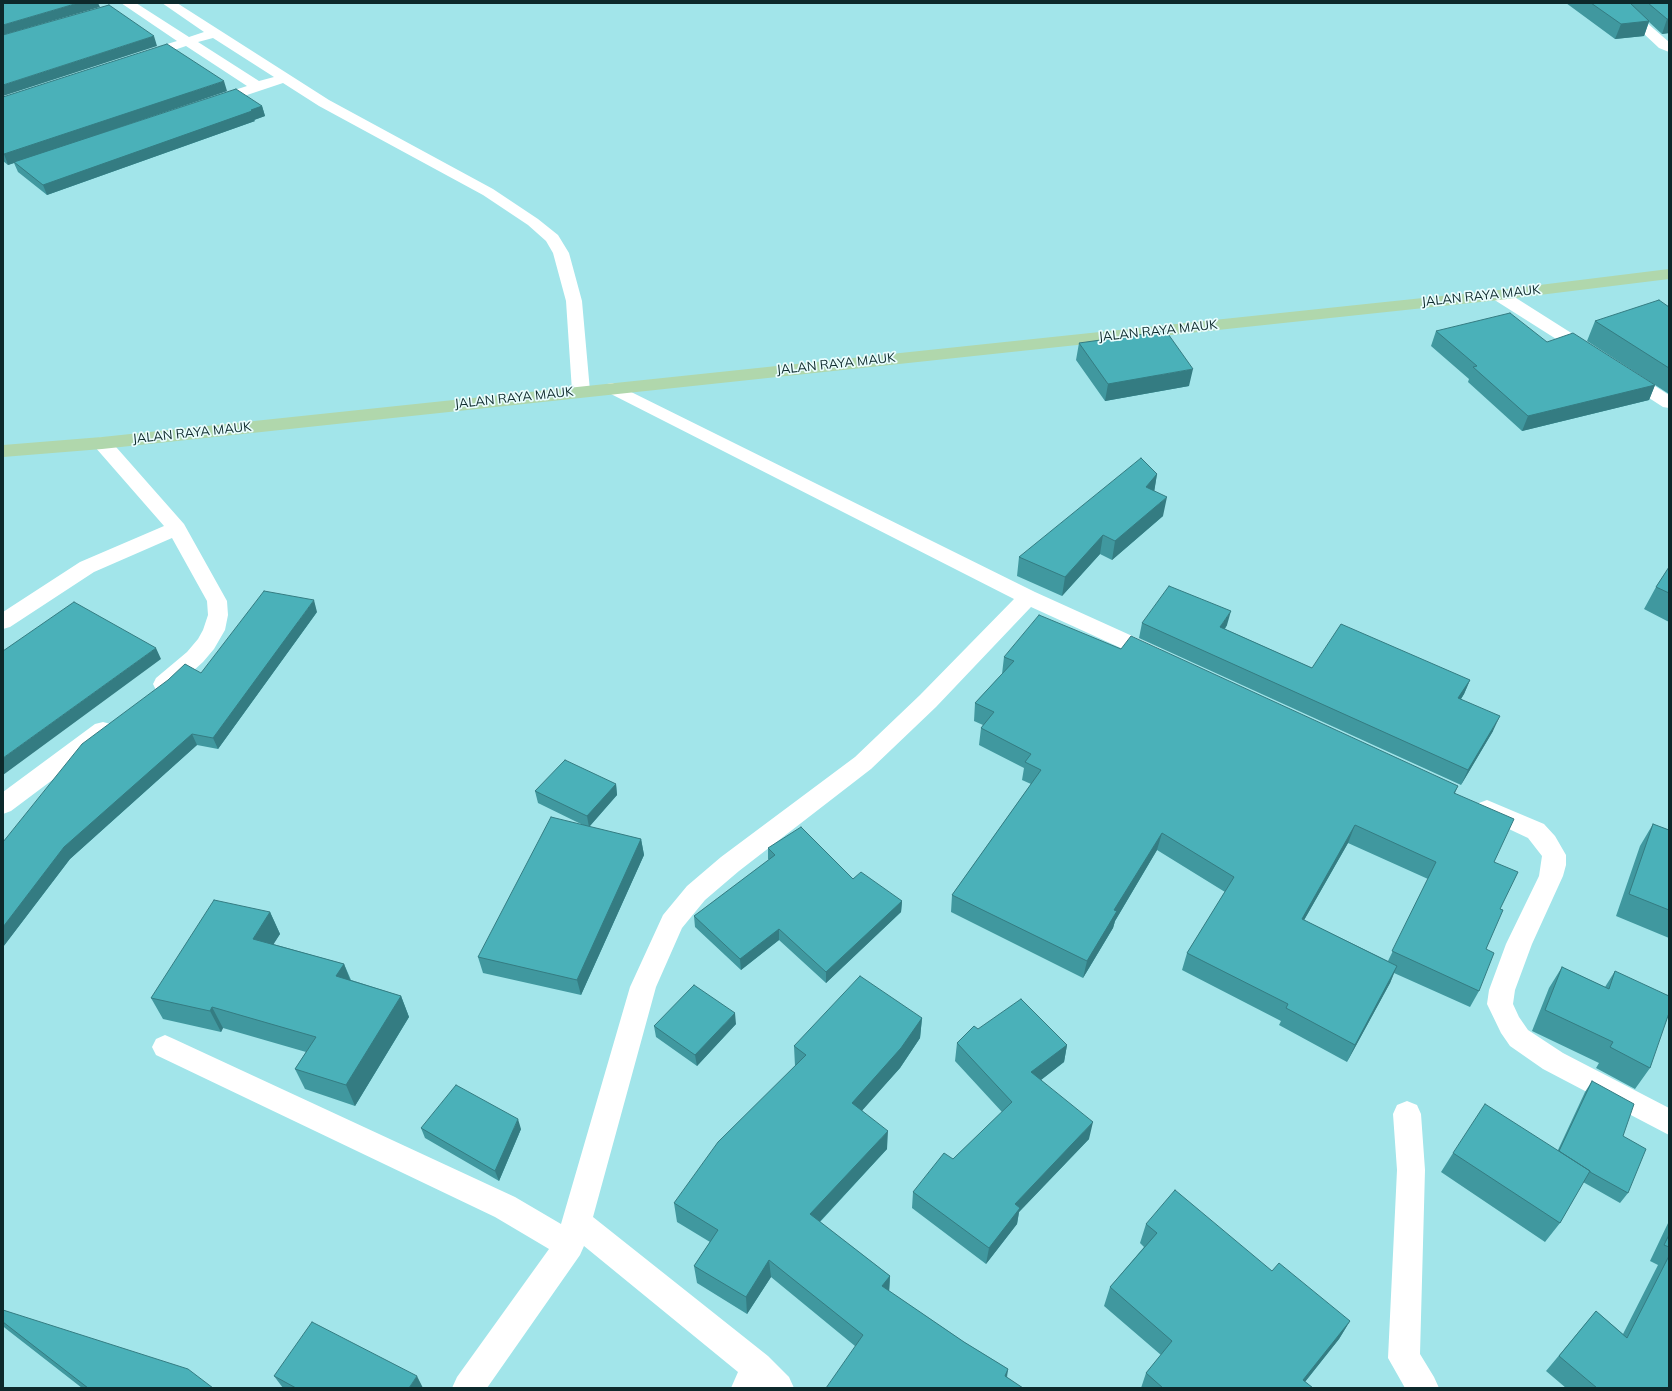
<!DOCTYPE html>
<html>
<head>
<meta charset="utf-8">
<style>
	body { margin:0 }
	#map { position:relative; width:1672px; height:1391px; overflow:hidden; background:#a2e5ea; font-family:Mulish,sans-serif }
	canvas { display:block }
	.frame { position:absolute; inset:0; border:4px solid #0d292b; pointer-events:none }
</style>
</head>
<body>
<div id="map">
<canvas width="1672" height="1391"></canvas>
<div class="frame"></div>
</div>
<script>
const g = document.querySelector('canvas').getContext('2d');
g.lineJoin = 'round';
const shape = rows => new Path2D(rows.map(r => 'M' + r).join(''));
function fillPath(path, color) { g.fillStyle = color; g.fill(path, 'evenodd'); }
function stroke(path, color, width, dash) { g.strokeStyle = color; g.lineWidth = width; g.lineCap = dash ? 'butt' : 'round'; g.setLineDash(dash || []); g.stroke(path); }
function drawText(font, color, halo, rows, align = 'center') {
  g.font = font + ' Mulish,sans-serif'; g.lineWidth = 3.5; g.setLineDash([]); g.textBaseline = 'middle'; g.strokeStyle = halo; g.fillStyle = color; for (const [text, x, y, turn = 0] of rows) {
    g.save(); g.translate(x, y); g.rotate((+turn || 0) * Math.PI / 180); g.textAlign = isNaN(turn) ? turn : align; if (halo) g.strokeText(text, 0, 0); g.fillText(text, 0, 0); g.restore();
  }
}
fillPath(shape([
	[121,3,136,3,189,37,204,32,162,3,177,3,329,100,493,189,538,219,558,235,569,253,582,301,590,391,587,395,581,396,575,395,572,391,566,301,553,253,546,241,528,225,483,195,319,106,283,83,217,105,207,105,205,102,207,99,247,86,186,46,148,59,138,59,136,56,138,53,177,41,121,3],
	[213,38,274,77,259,81,198,42,213,38],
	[1611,3,1624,3,1669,42,1669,52,1659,48,1611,3],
	[1499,290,1505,291,1595,348,1598,352,1595,356,1589,357,1583,356,1493,299,1491,295,1493,291,1499,290],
	[1627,371,1633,372,1669,395,1669,408,1663,407,1621,380,1618,376,1621,372,1627,371],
	[613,383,1035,592,1161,649,1164,654,1161,659,1153,662,1145,659,1031,607,936,707,871,769,739,871,705,900,682,928,656,987,593,1217,768,1356,789,1377,794,1388,731,1388,738,1372,584,1246,580,1255,487,1388,452,1388,457,1377,549,1249,495,1217,156,1055,152,1047,156,1039,165,1035,174,1039,515,1197,561,1224,630,987,663,915,687,886,721,857,855,757,920,695,1014,599,607,392,604,388,607,384,613,383],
	[102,437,109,439,184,524,227,601,228,615,225,630,214,649,203,662,172,690,164,692,156,690,153,684,156,678,187,652,198,639,203,630,208,615,207,601,172,538,94,572,10,627,3,629,3,612,80,562,164,526,95,447,93,443,95,439,102,437],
	[103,722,111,724,114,730,111,736,11,811,3,814,3,792,95,724,103,722],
	[1487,800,1544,824,1555,836,1566,855,1566,865,1563,876,1532,944,1515,990,1513,1004,1519,1017,1528,1030,1563,1053,1669,1108,1669,1135,1543,1069,1510,1046,1501,1033,1487,1004,1489,990,1506,944,1539,876,1542,856,1528,838,1479,815,1475,809,1479,803,1487,800],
	[1407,1101,1417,1105,1421,1114,1425,1170,1420,1354,1434,1377,1439,1388,1405,1388,1388,1358,1397,1170,1393,1114,1397,1105,1407,1101]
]), '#fff');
fillPath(shape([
	[1669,269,1669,279,1499,300,102,449,3,457,3,445,102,437,1499,290,1669,269]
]), '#b0d7ac');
fillPath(shape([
	[1566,3,1669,3,1669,33,1662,34,1649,22,1644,36,1615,39],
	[227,91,91,137,262,106,265,116,254,120,255,121,47,195,18,172,14,163,8,165,3,161,3,97],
	[1669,307,1669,394,1587,341,1595,321],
	[1436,331,1655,385,1649,400,1522,431,1468,382,1469,379,1431,346],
	[1079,343,1189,386,1105,401,1076,360],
	[1157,474,1154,491,1163,516,1112,560,1100,554,1062,596,1017,576,1019,557],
	[1669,567,1669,622,1644,609,1656,587],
	[317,612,218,749,197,745,70,859,3,947,3,842,201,673],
	[1142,623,1227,625,1225,629,1312,668,1470,680,1464,694,1461,699,1493,731,1461,785,1139,638],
	[1121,649,1458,786,1455,793,1494,862,1500,909,1486,949,1479,991,1470,1007,1394,973,1390,983,1347,1062,1279,1025,1281,1021,1182,970,1187,953,1225,892,1157,850,1115,921,1113,928,1083,978,951,912,952,895,1031,784,1022,780,1024,768,979,745,981,728,983,725,974,721,975,703,1002,674,1004,657],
	[1348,843,1428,879,1388,961,1304,920],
	[616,784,617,795,589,827,641,839,644,855,581,995,483,973,478,957,585,826,538,803,535,791],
	[1653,824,1669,830,1669,938,1616,916,1640,846],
	[768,848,853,879,902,901,901,912,826,983,779,940,741,970,695,927,694,916,769,860,768,859],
	[270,912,280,934,273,944,344,964,351,980,401,996,409,1017,355,1106,305,1089,295,1069,306,1052,223,1028,221,1032,163,1019,151,998],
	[1562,967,1605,987,1615,971,1650,1068,1635,1089,1596,1068,1599,1063,1532,1031,1549,988],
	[922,1018,920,1038,900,1068,862,1110,887,1149,820,1222,890,1276,889,1291,964,1342,1008,1369,1007,1378,855,1346,771,1277,747,1314,697,1283,694,1266,710,1242,677,1222,674,1203,795,1066,794,1046],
	[736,1024,697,1066,656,1037,654,1026],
	[978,1029,1067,1045,1064,1062,1041,1080,1089,1139,1019,1212,1017,1224,986,1264,912,1208,913,1192,953,1159,1002,1112,955,1061,957,1043],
	[1592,1081,1623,1136,1628,1193,1620,1203,1583,1182,1560,1223,1545,1242,1441,1172,1453,1153,1558,1150,1585,1092],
	[421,1128,521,1129,499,1181,425,1138],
	[1669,1221,1669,1388,1566,1388,1546,1371,1596,1311,1623,1334,1658,1265,1650,1261],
	[1146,1224,1272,1271,1350,1321,1339,1339,1305,1382,1313,1388,1141,1388,1146,1373,1161,1355,1104,1306,1110,1287,1144,1247,1140,1243],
	[3,1310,213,1388,82,1388,5,1328,3,1326],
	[274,1376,423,1388,283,1388]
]), '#40989f');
fillPath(shape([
	[78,3,98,3,100,7,3,35,3,25],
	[1667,19,1669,19,1669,33,1662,34],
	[1649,21,1644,36,1615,39,1621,24],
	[154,36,157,46,3,96,3,85],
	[224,81,227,91,8,165,4,154],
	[262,106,265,116,254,120,255,121,47,195,43,185],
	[1193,369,1189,386,1105,401,1108,384],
	[1655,385,1649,400,1522,431,1528,416],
	[1157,474,1154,493,1146,487],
	[1167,497,1163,516,1112,560,1115,541],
	[1103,535,1100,554,1062,596,1065,577],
	[314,600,317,612,218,749,213,738],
	[1231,611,1227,625,1216,641,1220,627],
	[156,648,161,659,3,775,3,758],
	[1470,680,1464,694,1452,713,1458,698],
	[1500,716,1493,731,1461,785,1468,770],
	[192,734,197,745,70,859,3,947,3,927,64,847],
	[616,784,617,795,589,827,587,816],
	[1355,825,1348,843,1295,936,1302,919],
	[1162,833,1157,850,1115,921,1113,928,1083,978,1087,961,1114,910],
	[641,839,644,855,581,995,577,980],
	[902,901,901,912,826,983,826,972],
	[270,912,280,934,263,961,253,939],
	[779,929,779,940,741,970,740,959],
	[344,964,352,985,336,976],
	[1397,966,1390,983,1347,1062,1355,1045],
	[401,996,409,1017,355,1106,346,1085],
	[212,1007,223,1028,221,1032,210,1011],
	[735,1013,736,1024,697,1066,695,1055],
	[922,1018,920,1038,900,1068,852,1122,852,1103],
	[1067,1045,1064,1062,1028,1090,1031,1072],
	[518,1119,521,1129,499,1181,495,1171],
	[1093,1122,1089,1139,1019,1212,1017,1224,986,1264,989,1248,1015,1204],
	[888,1131,887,1149,810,1232,810,1214],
	[769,1260,771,1277,747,1314,746,1297],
	[890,1276,889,1293,882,1286],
	[1350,1321,1339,1339,1300,1388,1303,1380],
	[1008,1369,1005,1385,1005,1376],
	[417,1376,423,1388,409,1388]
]), '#347c82');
const building = shape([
	[3,3,78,3,3,25,3,3],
	[1591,3,1630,3,1649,21,1621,24,1591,3],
	[1648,3,1669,3,1669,19,1667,19,1648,3],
	[109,5,154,36,3,85,3,35,109,5],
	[167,44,224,81,4,154,3,154,3,97,167,44],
	[236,89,262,106,251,110,252,111,43,185,14,162,236,89],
	[1659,300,1669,307,1669,368,1595,321,1659,300],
	[1510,313,1547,342,1573,333,1655,385,1528,416,1473,367,1477,366,1436,331,1510,313],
	[1166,331,1193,369,1108,384,1079,343,1166,331],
	[1141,458,1157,474,1146,487,1167,497,1115,541,1103,535,1065,577,1019,557,1141,458],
	[1669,567,1669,593,1656,587,1669,567],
	[1169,586,1231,611,1220,627,1312,668,1341,624,1470,680,1458,698,1500,716,1468,770,1142,623,1169,586],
	[264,591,314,600,213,738,192,734,64,847,3,927,3,842,82,744,168,680,185,664,201,673,264,591],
	[74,602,156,648,3,758,3,651,74,602],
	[1039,615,1121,649,1131,636,1458,786,1454,793,1514,819,1494,862,1518,872,1500,909,1503,910,1486,949,1494,953,1479,991,1392,951,1436,862,1355,825,1302,919,1397,966,1355,1045,1286,1008,1288,1004,1187,953,1234,877,1162,833,1114,910,1117,911,1087,961,952,895,1041,770,1025,762,1031,754,981,728,994,712,975,703,1014,661,1004,657,1039,615],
	[565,760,616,784,587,816,535,791,565,760],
	[551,817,641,839,577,980,478,957,551,817],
	[1653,824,1669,830,1669,910,1629,894,1653,824],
	[801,827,853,879,861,872,902,901,826,972,779,929,740,959,694,916,775,855,768,848,801,827],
	[214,900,270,912,253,939,344,964,336,976,401,996,346,1085,295,1069,316,1037,212,1007,210,1011,151,998,214,900],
	[1562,967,1609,989,1615,971,1669,996,1669,1013,1650,1068,1610,1047,1613,1042,1545,1010,1562,967],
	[860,976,922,1018,901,1048,852,1103,888,1131,810,1214,890,1276,882,1286,964,1342,1008,1369,1005,1376,1023,1388,826,1388,863,1335,769,1260,746,1297,694,1266,718,1230,674,1203,718,1142,806,1055,794,1046,860,976],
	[694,985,735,1013,695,1055,654,1026,694,985],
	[1021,999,1067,1045,1031,1072,1093,1122,1015,1204,1020,1208,989,1248,913,1192,944,1153,953,1159,1012,1102,957,1043,974,1026,978,1029,1021,999],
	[1592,1081,1634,1104,1623,1136,1646,1149,1628,1193,1590,1172,1590,1171,1559,1151,1592,1081],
	[456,1085,518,1119,495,1171,421,1128,456,1085],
	[1485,1104,1590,1171,1560,1223,1453,1153,1485,1104],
	[1175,1190,1272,1271,1279,1263,1350,1321,1303,1380,1313,1388,1163,1388,1146,1373,1172,1341,1110,1287,1157,1233,1146,1224,1175,1190],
	[1669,1235,1669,1247,1664,1245,1669,1235],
	[1669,1256,1669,1388,1597,1388,1559,1356,1596,1311,1627,1338,1669,1256],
	[3,1310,188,1369,213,1388,88,1388,3,1322,3,1310],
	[312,1322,417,1376,409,1388,296,1388,274,1376,312,1322]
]);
fillPath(building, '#4ab1b9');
stroke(building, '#347c82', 1);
drawText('13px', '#0d292b', '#e9fdfe', [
	["JALAN RAYA MAUK",1481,296,-6],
	["JALAN RAYA MAUK",1158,331,-6],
	["JALAN RAYA MAUK",836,364,-6],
	["JALAN RAYA MAUK",514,398,-6],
	["JALAN RAYA MAUK",192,433,-6]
]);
</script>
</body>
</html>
